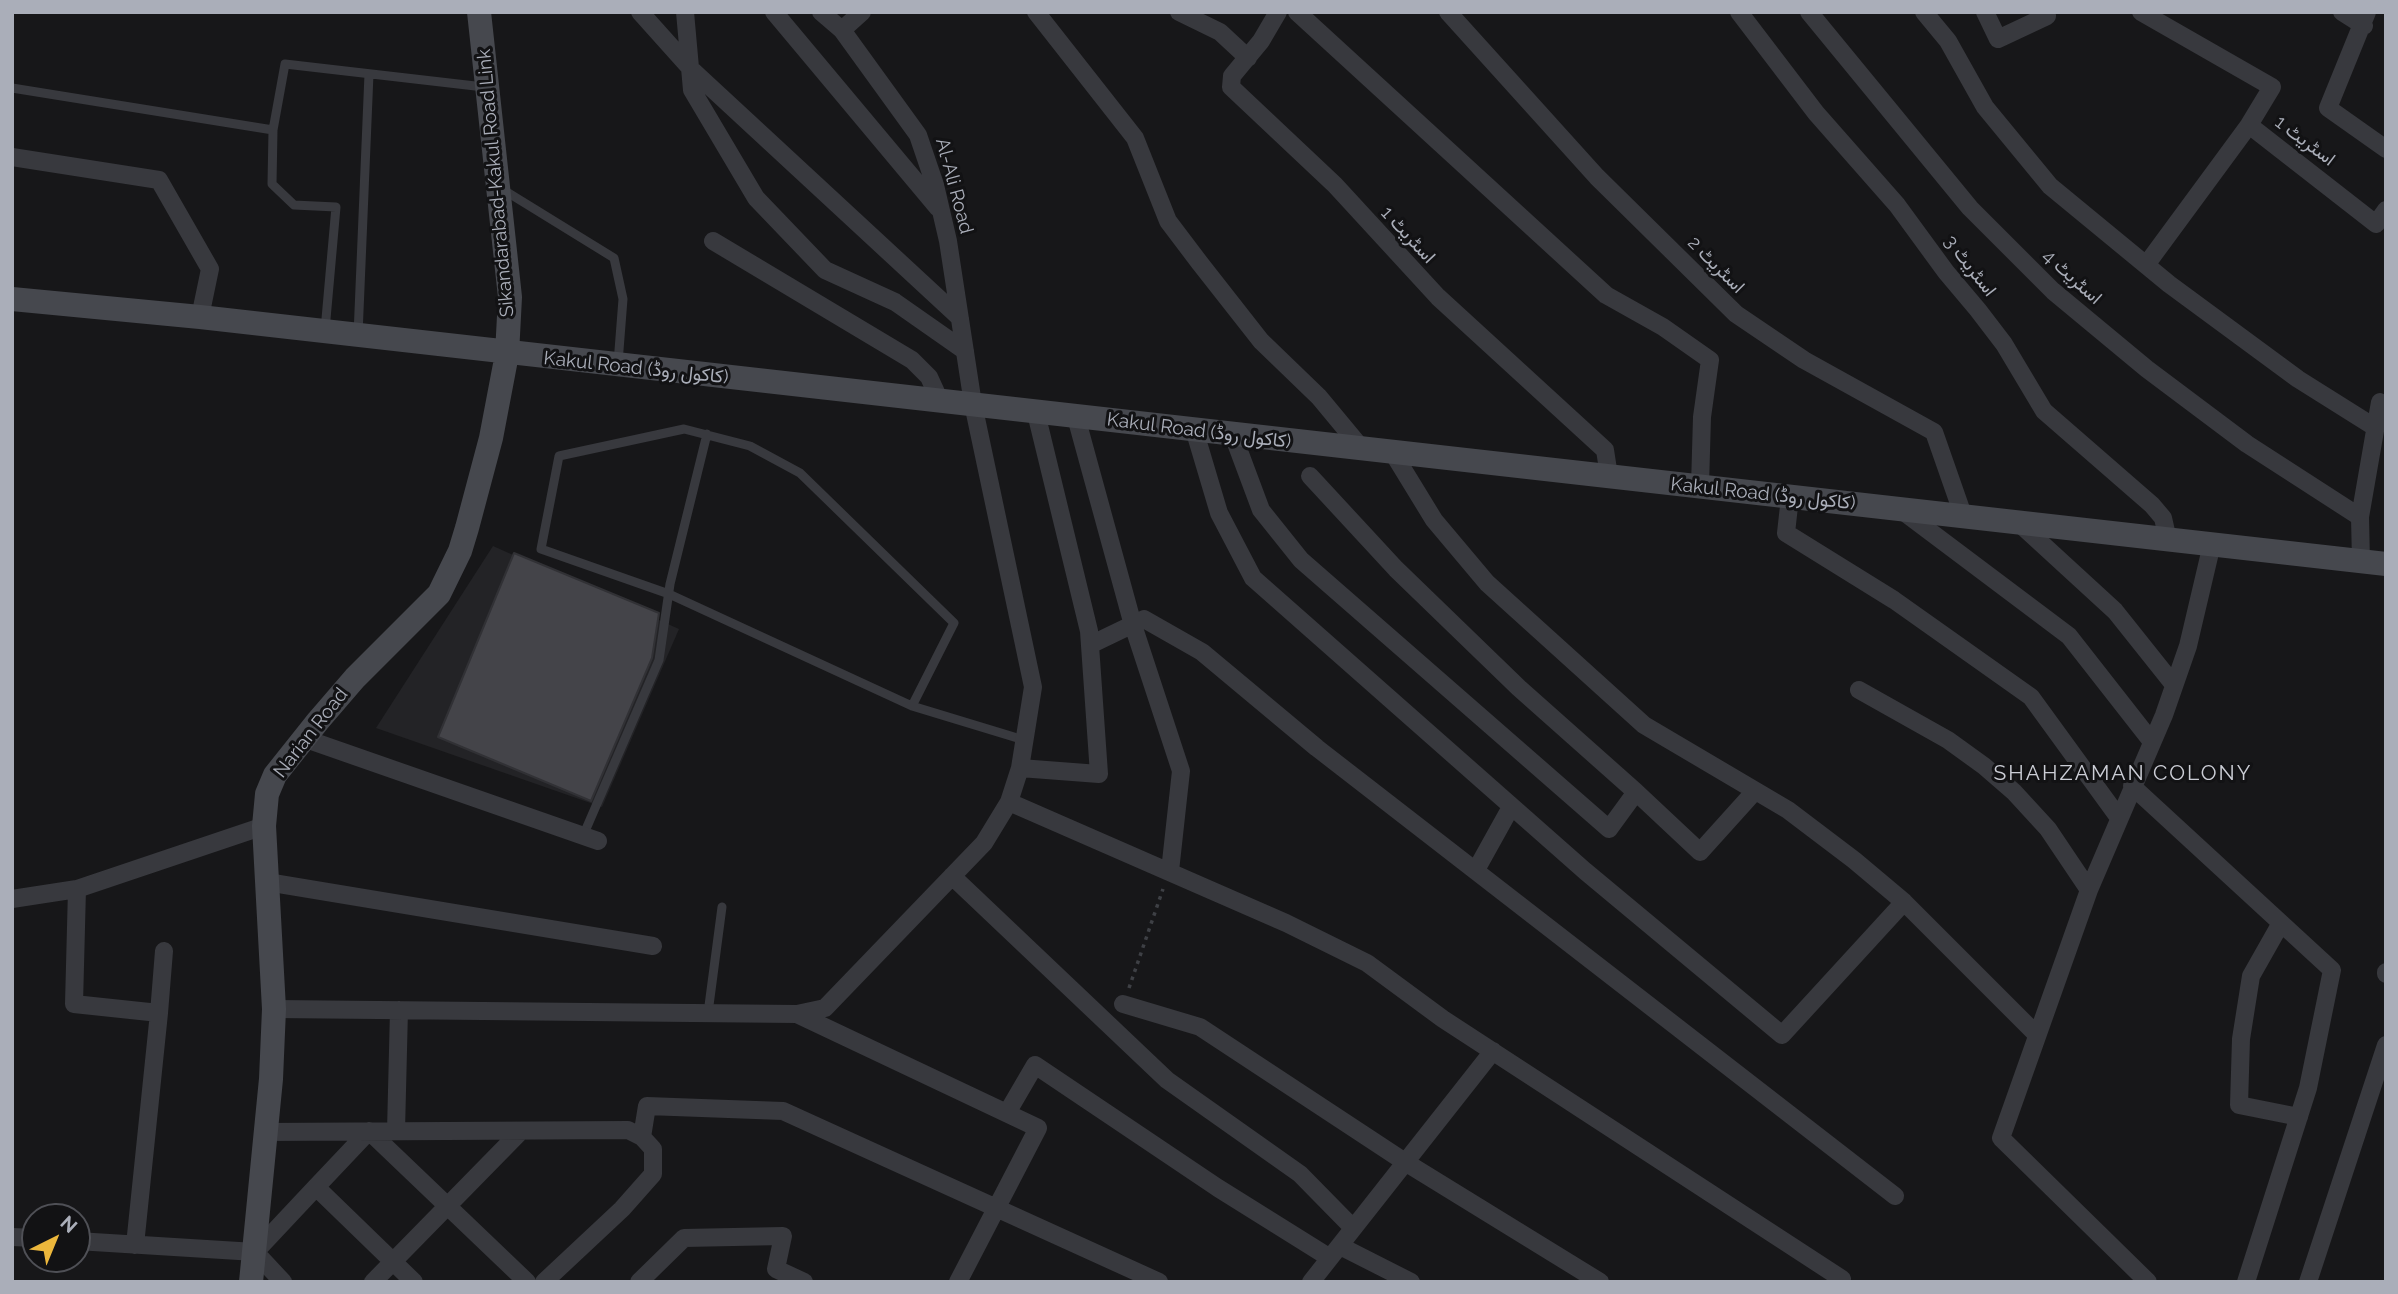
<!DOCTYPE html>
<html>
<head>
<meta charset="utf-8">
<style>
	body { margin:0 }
	#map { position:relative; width:2398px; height:1294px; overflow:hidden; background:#171719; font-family:Raleway,sans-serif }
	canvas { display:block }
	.frame { position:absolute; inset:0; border:14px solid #aaaeb9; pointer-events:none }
	.north { position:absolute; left:21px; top:1203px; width:70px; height:70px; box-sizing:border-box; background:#121214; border:2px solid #4f5056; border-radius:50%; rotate:43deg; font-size:19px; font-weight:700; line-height:28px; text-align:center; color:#aaaeb9 }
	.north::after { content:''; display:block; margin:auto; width:24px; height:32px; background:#ecb73c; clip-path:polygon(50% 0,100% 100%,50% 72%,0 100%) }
</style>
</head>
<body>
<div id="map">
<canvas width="2398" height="1294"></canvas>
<div class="frame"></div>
<div class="north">N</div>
</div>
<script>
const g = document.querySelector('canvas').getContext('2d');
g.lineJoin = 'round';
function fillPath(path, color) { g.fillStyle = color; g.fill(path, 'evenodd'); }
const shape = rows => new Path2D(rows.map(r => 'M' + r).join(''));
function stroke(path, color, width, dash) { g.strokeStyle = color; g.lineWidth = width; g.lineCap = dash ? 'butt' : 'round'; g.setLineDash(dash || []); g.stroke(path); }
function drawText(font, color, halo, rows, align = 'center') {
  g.font = font + ' Raleway,Vazirmatn,sans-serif'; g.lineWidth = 6; g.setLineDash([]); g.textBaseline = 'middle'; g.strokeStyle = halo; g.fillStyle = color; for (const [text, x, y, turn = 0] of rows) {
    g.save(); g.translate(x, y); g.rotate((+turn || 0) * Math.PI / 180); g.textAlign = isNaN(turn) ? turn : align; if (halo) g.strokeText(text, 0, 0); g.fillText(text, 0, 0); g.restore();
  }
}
fillPath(shape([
	[493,546,679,629,602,807,376,728]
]), '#232326');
const building = shape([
	[514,553,659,613,652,658,591,801,438,737,514,553]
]);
fillPath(building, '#444449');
stroke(building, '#313135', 2);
stroke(shape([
	[1129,988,1163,889]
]), '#3e4045', 3.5, [3.5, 5]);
stroke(shape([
	[12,88,273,130,285,64,484,87],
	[273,130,272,184,294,205,336,207,325,330],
	[502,189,614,258,623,299,618,363],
	[358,335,369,74],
	[912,706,669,594,541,549,559,456,684,429,750,446,800,473,954,623,912,706,1024,740],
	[583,836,659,660,670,584,707,434],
	[708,1013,722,907]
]), '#38393e', 9);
stroke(shape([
	[640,12,692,70,960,318],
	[685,12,692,90,756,198,825,270,895,302,965,351],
	[774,12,938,208],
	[1036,12,1135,138,1168,221,1199,262,1261,341,1319,397,1363,450],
	[1179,12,1220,32,1248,58],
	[1278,12,1261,41,1232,76,1231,87,1335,185,1438,297,1605,450,1609,476],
	[1297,12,1606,295,1663,327,1710,360,1702,417,1700,486],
	[1448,12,1597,177,1736,314,1804,360,1934,432,1963,515],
	[1739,12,1816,113,1897,205,1946,272,1978,310,2004,344,2044,411,2152,505,2163,518,2168,540],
	[1809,12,1970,208,2053,291,2147,369,2247,444,2360,517,2361,562],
	[1924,12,1948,41,1985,107,2050,186,2169,284,2298,379,2376,428],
	[1985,12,1998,39,2047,16,2046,12],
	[2141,12,2272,87,2249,125,2376,224,2386,210],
	[2342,12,2364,26],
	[2367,12,2328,108,2386,149],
	[842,30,862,12],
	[12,157,159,180,210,269,200,317],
	[713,241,912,360,929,377,940,401],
	[2146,265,2249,125],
	[1076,417,1133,625,1181,771,1170,871],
	[1194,429,1219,513,1253,578,1585,871,1782,1035,1904,902],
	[1233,435,1261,510,1301,560,1609,829,1636,792,1700,852,1755,791],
	[1393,453,1434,520,1487,583,1644,725,1788,810,1854,860,1904,902,2036,1034],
	[1310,476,1396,569,1519,688,1636,792],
	[1790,497,1786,533,1894,600,2031,697,2119,818],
	[1900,509,2069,636,2152,742],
	[2360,517,2380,402],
	[2018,522,2115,611,2174,685],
	[1090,645,1144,619,1202,652,1317,748,1895,1196],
	[1859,690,1948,740,1984,766,2014,792,2048,829,2089,890],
	[303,738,598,841],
	[1020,768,1099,774,1089,631,1036,413],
	[2132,786,2332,970,2308,1088,2246,1282],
	[1009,802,1286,923,1367,963,1443,1019,1842,1279],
	[1476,870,1511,807],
	[952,876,1167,1080,1300,1174,1353,1228],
	[267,882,653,946],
	[77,889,74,1004,159,1013,135,1245],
	[12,899,77,889,264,826],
	[2281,923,2251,976,2241,1039,2239,1105,2299,1117],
	[2386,972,2386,974],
	[1123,1004,1200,1027,1405,1162,1600,1282],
	[274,1009,797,1014,825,1008,984,843,1009,802,1020,768,1033,687,973,404,948,241,935,185,918,135,842,30,821,12],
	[159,1013,164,951],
	[797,1014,1038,1128,958,1282],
	[1007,1113,1035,1065,1218,1188,1330,1258],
	[396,1131,399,1010],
	[264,1132,628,1130,642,1137,653,1149,653,1174,622,1209,544,1282],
	[642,1137,647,1106,783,1111,1159,1282],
	[12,1237,35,1238],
	[77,1241,255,1252,283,1282],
	[1340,1246,1411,1282],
	[255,1252,316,1187],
	[373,1282,521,1131],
	[414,1282,316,1187,369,1131,527,1282],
	[639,1282,684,1238,783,1236,776,1269,804,1282],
	[1311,1282,1493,1051],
	[2148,1282,2001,1138,2089,890,2164,715,2188,646,2212,544],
	[2308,1282,2386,1045]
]), '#38393e', 18);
stroke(shape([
	[12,299,200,317,2386,564],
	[251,1282,271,1079,274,1009,264,826,267,794,275,775,318,721,355,678,439,594,460,551,467,528,491,438,507,354,510,297,479,12]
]), '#46484e', 24);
drawText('19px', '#aaaeb9', '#121214', [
	["اسٹریٹ 1",2305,141,37],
	["Sikandarabad-Kakul Road Link",496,183,-95],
	["Al-Ali Road",954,186,75],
	["اسٹریٹ 1",1408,235,47],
	["اسٹریٹ 2",1716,265,45],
	["اسٹریٹ 3",1970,266,52],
	["اسٹریٹ 4",2072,277,42],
	["Kakul Road (کاکول روڈ)",636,368,6],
	["Kakul Road (کاکول روڈ)",1199,431,7],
	["Kakul Road (کاکول روڈ)",1763,494,6],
	["Narian Road",311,733,-52]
]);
g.letterSpacing = '2px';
drawText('21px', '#cbcdd5', '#121214', [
	["SHAHZAMAN COLONY",2123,774]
]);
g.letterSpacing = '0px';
</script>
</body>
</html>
